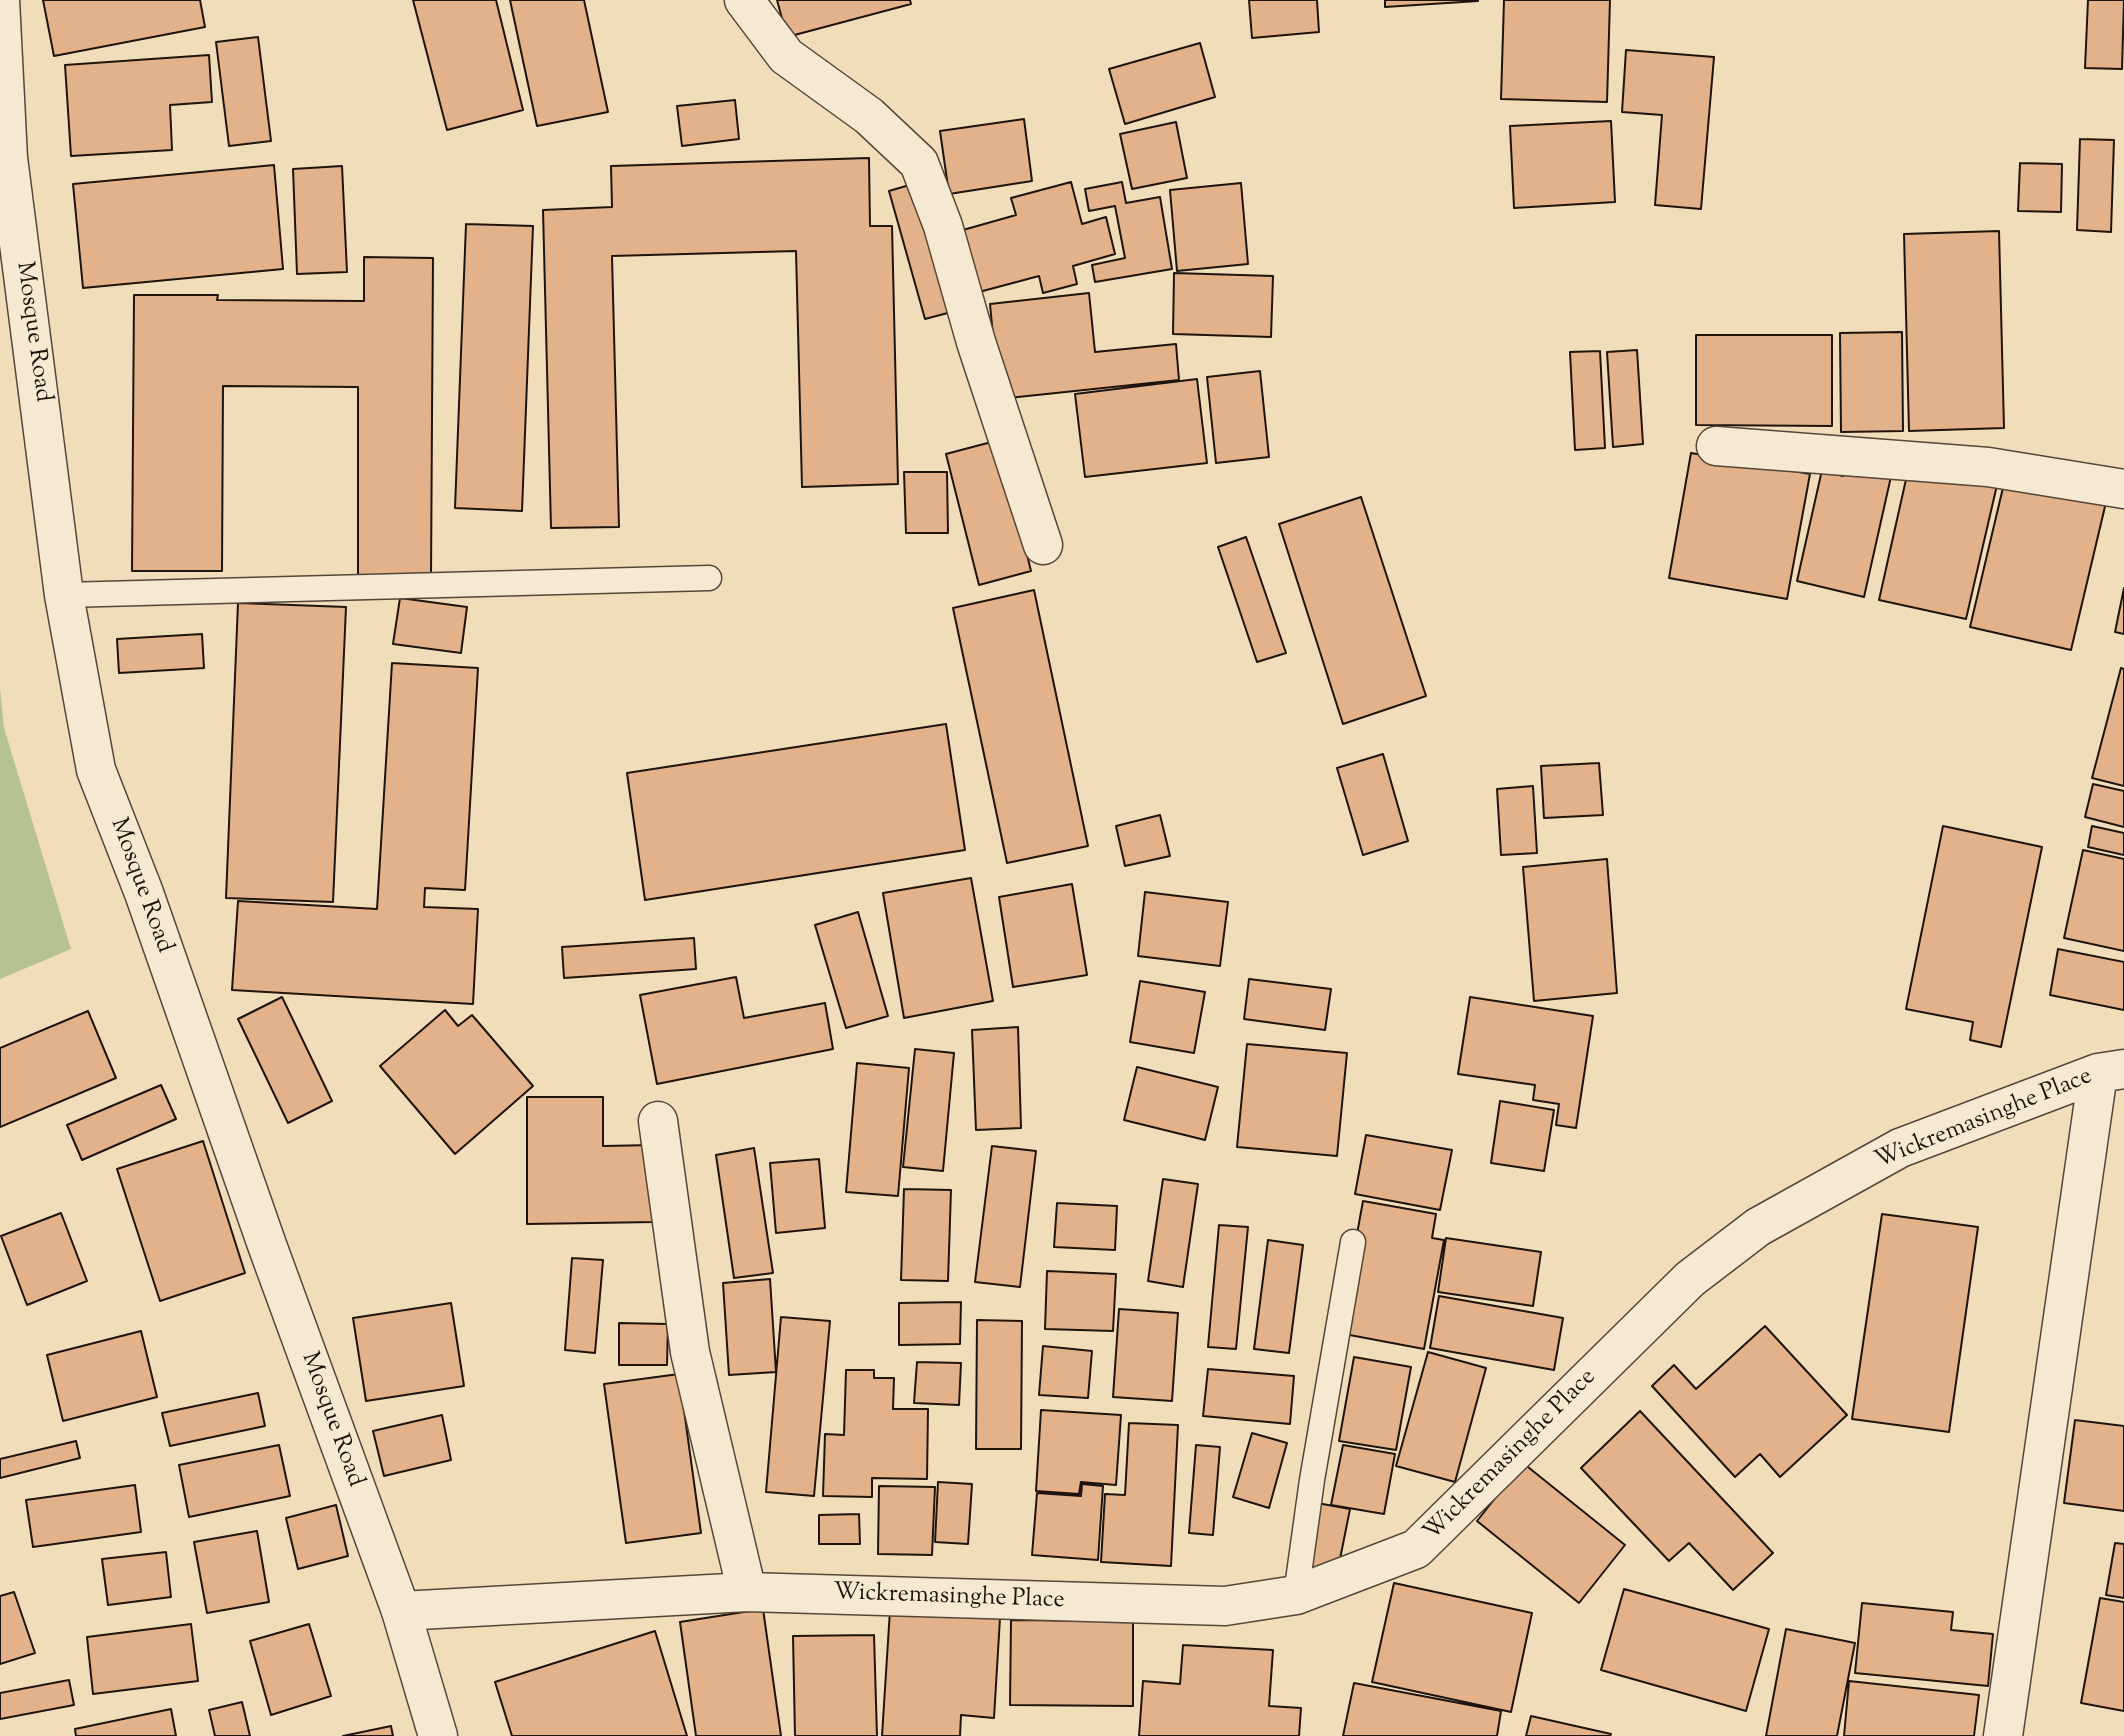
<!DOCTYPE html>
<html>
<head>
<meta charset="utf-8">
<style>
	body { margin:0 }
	canvas { display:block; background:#f1ddba }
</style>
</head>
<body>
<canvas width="2124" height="1736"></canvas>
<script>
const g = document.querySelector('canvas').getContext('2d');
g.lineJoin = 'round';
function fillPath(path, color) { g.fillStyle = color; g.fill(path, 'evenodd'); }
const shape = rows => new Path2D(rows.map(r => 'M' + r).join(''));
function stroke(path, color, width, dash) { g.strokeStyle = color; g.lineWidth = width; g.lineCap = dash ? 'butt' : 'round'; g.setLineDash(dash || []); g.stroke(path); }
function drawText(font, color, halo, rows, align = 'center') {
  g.font = font + ' "Sorts Mill Goudy",serif'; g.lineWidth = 5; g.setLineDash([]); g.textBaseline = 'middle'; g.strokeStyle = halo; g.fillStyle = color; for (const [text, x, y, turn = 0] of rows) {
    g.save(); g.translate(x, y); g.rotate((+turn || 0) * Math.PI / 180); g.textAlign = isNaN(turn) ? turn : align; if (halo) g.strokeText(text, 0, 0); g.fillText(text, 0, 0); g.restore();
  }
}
fillPath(shape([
	[0,688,4,728,71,949,0,979]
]), '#b7c292');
const building = shape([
	[43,0,200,0,205,27,54,56,43,0],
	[413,0,496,0,523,110,447,130,413,0],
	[510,0,584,0,608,112,537,126,510,0],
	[777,0,910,0,911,4,787,37,777,0],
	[1249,0,1317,0,1319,32,1252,38,1249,0],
	[1385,0,1478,0,1478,1,1385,7,1385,0],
	[1504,0,1610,0,1607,102,1501,99,1504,0],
	[2088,0,2124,0,2122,69,2085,68,2088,0],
	[258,37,271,141,229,146,216,42,258,37],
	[1200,43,1215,97,1125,124,1109,69,1200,43],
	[1626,50,1714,57,1701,209,1655,205,1662,115,1622,112,1626,50],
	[209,55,212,102,170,105,172,150,71,156,65,65,209,55],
	[735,100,739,139,682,146,677,106,735,100],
	[1024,119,1032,181,949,194,940,131,1024,119],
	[1611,121,1615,202,1514,208,1510,126,1611,121],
	[1176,122,1187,178,1132,189,1120,134,1176,122],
	[2080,139,2114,140,2111,232,2077,230,2080,139],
	[869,158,870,226,892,226,898,484,802,487,796,251,612,256,619,527,551,528,543,210,612,207,611,166,869,158],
	[2020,163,2062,164,2061,212,2018,211,2020,163],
	[274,165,283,269,83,288,73,184,274,165],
	[342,166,347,272,297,274,293,169,342,166],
	[923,181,959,310,925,319,889,191,923,181],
	[1071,182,1082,224,1106,217,1115,254,1073,266,1077,284,1043,293,1039,276,979,292,963,230,1016,215,1011,198,1071,182],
	[1122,182,1126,203,1160,197,1172,269,1095,282,1092,265,1125,258,1115,206,1089,211,1085,189,1122,182],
	[1241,183,1248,264,1177,271,1170,190,1241,183],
	[466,224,533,226,522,511,455,508,466,224],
	[1999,231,2004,428,1909,431,1904,234,1999,231],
	[364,257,433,258,431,577,358,577,358,387,223,386,222,571,132,571,134,295,218,295,217,300,364,301,364,257],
	[1174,273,1273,276,1271,337,1173,334,1174,273],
	[1089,293,1095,352,1176,344,1179,380,999,399,990,304,1089,293],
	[1902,332,1903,431,1841,432,1840,333,1902,332],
	[1696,335,1832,335,1832,426,1696,425,1696,335],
	[1637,350,1643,444,1613,447,1607,352,1637,350],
	[1600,351,1605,448,1575,450,1570,352,1600,351],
	[1260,371,1269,457,1216,463,1207,377,1260,371],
	[1197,379,1207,463,1085,477,1075,394,1197,379],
	[999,440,1031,571,979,585,946,454,999,440],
	[1691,453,1810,474,1787,599,1669,578,1691,453],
	[1846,462,1892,472,1864,597,1797,581,1822,470,1843,476,1846,462],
	[1909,466,1997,485,1966,619,1879,600,1909,466],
	[904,472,947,472,948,533,906,533,904,472],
	[2006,475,2107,498,2071,650,1970,627,2006,475],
	[1361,497,1426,696,1343,724,1279,524,1361,497],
	[1246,537,1286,653,1257,662,1218,547,1246,537],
	[2124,588,2124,634,2115,632,2124,588],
	[1034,590,1088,846,1007,863,953,608,1034,590],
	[400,598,467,607,461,653,393,644,400,598],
	[238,603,346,607,333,902,226,898,238,603],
	[202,634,204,668,119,673,117,639,202,634],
	[392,663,478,668,465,890,425,888,424,907,478,909,473,1004,232,990,238,901,377,909,392,663],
	[2121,668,2124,669,2124,786,2092,778,2121,668],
	[946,724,965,850,645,900,627,773,946,724],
	[1383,754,1408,841,1363,855,1337,768,1383,754],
	[1599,763,1603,815,1544,818,1541,766,1599,763],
	[2093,784,2124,791,2124,827,2085,817,2093,784],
	[1533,786,1537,853,1501,855,1497,789,1533,786],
	[1160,815,1170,856,1125,866,1116,826,1160,815],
	[1943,826,2042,847,2001,1047,1970,1040,1973,1022,1906,1009,1943,826],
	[2092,826,2124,833,2124,855,2088,847,2092,826],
	[2083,850,2124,859,2124,951,2064,938,2083,850],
	[1607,859,1617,993,1534,1001,1523,867,1607,859],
	[971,878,993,1001,904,1018,883,893,971,878],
	[1072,884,1087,975,1013,987,999,897,1072,884],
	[1145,892,1228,902,1220,966,1138,956,1145,892],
	[858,912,888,1016,846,1028,815,925,858,912],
	[694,938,696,969,564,978,562,947,694,938],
	[2058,949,2124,962,2124,1010,2050,995,2058,949],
	[736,977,744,1018,825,1003,833,1049,657,1084,640,995,736,977],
	[1249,979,1331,989,1325,1030,1244,1019,1249,979],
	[1140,981,1205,992,1194,1053,1130,1042,1140,981],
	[282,997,332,1101,288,1123,238,1019,282,997],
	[1470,997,1593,1016,1576,1128,1556,1125,1559,1104,1533,1100,1535,1085,1458,1074,1470,997],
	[445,1010,458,1026,472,1015,533,1086,455,1154,380,1066,445,1010],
	[88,1011,116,1078,0,1127,0,1048,88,1011],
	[1018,1027,1021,1128,976,1130,972,1030,1018,1027],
	[1247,1044,1347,1053,1337,1156,1237,1147,1247,1044],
	[915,1049,954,1053,943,1171,903,1167,915,1049],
	[857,1063,909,1068,898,1196,846,1192,857,1063],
	[1137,1067,1218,1087,1205,1140,1124,1120,1137,1067],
	[161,1085,176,1119,82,1160,67,1125,161,1085],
	[527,1097,603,1097,603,1146,655,1145,655,1222,527,1224,527,1097],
	[1500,1101,1554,1110,1544,1171,1491,1163,1500,1101],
	[1366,1135,1452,1150,1440,1210,1355,1194,1366,1135],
	[203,1141,245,1273,160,1301,117,1169,203,1141],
	[992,1146,1036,1151,1020,1287,975,1282,992,1146],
	[754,1148,773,1273,734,1278,716,1155,754,1148],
	[819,1159,825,1228,776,1233,770,1163,819,1159],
	[1163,1179,1198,1184,1183,1287,1148,1281,1163,1179],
	[904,1189,951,1190,948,1281,901,1280,904,1189],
	[1363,1201,1436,1214,1432,1238,1444,1240,1424,1349,1339,1333,1363,1201],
	[1057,1203,1117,1206,1115,1250,1054,1247,1057,1203],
	[61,1213,87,1281,27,1305,1,1236,61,1213],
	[1882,1214,1978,1227,1949,1432,1852,1419,1882,1214],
	[1219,1225,1248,1227,1236,1349,1208,1347,1219,1225],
	[1446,1238,1541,1252,1533,1306,1438,1292,1446,1238],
	[1268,1240,1303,1245,1289,1353,1254,1349,1268,1240],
	[572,1258,603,1260,595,1353,565,1350,572,1258],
	[1047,1271,1116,1274,1113,1331,1045,1329,1047,1271],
	[770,1279,776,1372,729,1375,723,1283,770,1279],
	[1439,1296,1563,1318,1554,1370,1430,1348,1439,1296],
	[961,1302,960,1344,899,1345,899,1303,961,1302],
	[451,1303,464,1386,366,1401,353,1318,451,1303],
	[1119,1309,1178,1313,1172,1401,1113,1397,1119,1309],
	[781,1317,830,1321,814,1496,766,1492,781,1317],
	[977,1320,1022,1321,1021,1449,976,1449,977,1320],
	[619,1323,668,1324,667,1365,619,1365,619,1323],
	[1765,1326,1847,1415,1780,1477,1760,1454,1735,1477,1652,1386,1674,1365,1696,1389,1765,1326],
	[141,1331,157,1397,63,1421,47,1355,141,1331],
	[1043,1346,1092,1351,1088,1398,1039,1395,1043,1346],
	[1428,1352,1486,1368,1455,1482,1396,1466,1428,1352],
	[1354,1357,1411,1367,1396,1450,1339,1441,1354,1357],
	[917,1362,961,1363,959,1405,914,1403,917,1362],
	[1208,1369,1294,1376,1290,1424,1203,1416,1208,1369],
	[846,1370,874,1370,874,1378,894,1378,893,1409,928,1409,927,1479,872,1478,872,1497,823,1496,825,1434,844,1435,846,1370],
	[679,1374,701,1533,626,1543,604,1384,679,1374],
	[258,1393,265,1426,170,1446,162,1413,258,1393],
	[1041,1410,1121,1415,1116,1485,1081,1482,1079,1494,1036,1491,1041,1410],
	[1640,1411,1773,1553,1733,1590,1689,1543,1669,1561,1581,1468,1640,1411],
	[442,1415,451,1460,384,1476,373,1431,442,1415],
	[2075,1420,2124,1426,2124,1511,2064,1503,2075,1420],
	[1129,1423,1178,1425,1171,1566,1101,1562,1105,1494,1125,1495,1129,1423],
	[1252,1433,1287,1443,1269,1508,1233,1497,1252,1433],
	[76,1441,80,1458,0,1478,0,1459,76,1441],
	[279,1445,290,1496,189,1517,179,1465,279,1445],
	[1196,1445,1220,1447,1213,1535,1189,1533,1196,1445],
	[1343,1445,1395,1454,1384,1514,1331,1505,1343,1445],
	[1523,1463,1625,1545,1579,1603,1477,1521,1523,1463],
	[938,1482,972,1484,968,1544,935,1542,938,1482],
	[1082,1484,1103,1486,1098,1560,1032,1555,1037,1493,1081,1496,1082,1484],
	[135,1485,141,1532,33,1547,26,1500,135,1485],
	[879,1486,935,1487,932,1555,878,1554,879,1486],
	[1317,1503,1350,1509,1337,1574,1304,1568,1317,1503],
	[336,1505,348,1556,298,1569,286,1518,336,1505],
	[859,1514,860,1544,819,1544,819,1515,859,1514],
	[257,1531,269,1602,207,1613,194,1542,257,1531],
	[2115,1543,2124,1544,2124,1598,2106,1595,2115,1543],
	[166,1552,171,1597,108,1605,102,1559,166,1552],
	[1394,1583,1532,1613,1511,1712,1372,1682,1394,1583],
	[1624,1589,1769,1629,1746,1711,1601,1670,1624,1589],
	[14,1592,35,1653,0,1664,0,1596,14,1592],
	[2100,1598,2124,1602,2124,1711,2081,1703,2100,1598],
	[1862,1603,1953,1612,1951,1630,1993,1634,1988,1686,1855,1673,1862,1603],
	[763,1609,781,1736,696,1736,680,1622,763,1609],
	[890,1610,1000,1618,994,1718,961,1715,960,1736,882,1736,890,1610],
	[1011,1620,1133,1621,1133,1706,1010,1705,1011,1620],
	[191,1624,198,1681,93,1694,87,1637,191,1624],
	[309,1624,331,1696,271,1715,250,1641,309,1624],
	[1786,1629,1855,1643,1837,1736,1766,1736,1786,1629],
	[655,1631,687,1736,512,1736,495,1682,655,1631],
	[874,1635,877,1736,795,1736,793,1636,874,1635],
	[1183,1645,1273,1650,1269,1706,1301,1708,1299,1736,1139,1736,1143,1681,1180,1684,1183,1645],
	[69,1680,74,1705,0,1719,0,1693,69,1680],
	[1849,1681,1979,1695,1974,1736,1844,1736,1849,1681],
	[1354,1683,1501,1711,1497,1736,1343,1736,1354,1683],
	[242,1702,250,1736,215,1736,209,1710,242,1702],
	[171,1709,176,1736,76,1736,75,1729,171,1709],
	[1531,1716,1611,1734,1610,1736,1526,1736,1531,1716],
	[391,1726,393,1736,343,1736,391,1726]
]);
fillPath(building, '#e3b28a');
stroke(building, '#1f140d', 2);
const service = shape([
	[64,595,709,578],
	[1296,1595,1312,1480,1353,1242]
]);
const minor = shape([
	[744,0,786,56,869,116,919,163,943,226,976,342,1043,545],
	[1716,446,1988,467,2124,489],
	[658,1121,690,1352,747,1592],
	[401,1611,747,1592,1225,1606,1296,1595,1416,1549,1690,1279,1758,1227,1900,1148,2098,1073,2124,1069],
	[2003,1736,2098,1073]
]);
const tertiary = shape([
	[0,0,8,158,64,595,96,770,144,893,267,1245,401,1611,438,1736]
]);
stroke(service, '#544638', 27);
stroke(minor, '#544638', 41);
stroke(tertiary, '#544638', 41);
stroke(service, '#f6e9d2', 24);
stroke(minor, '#f6e9d2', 38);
stroke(tertiary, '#f6e9d2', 38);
drawText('24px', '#1f140d', '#f6e9d2', [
	["Mosque Road",32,332,82],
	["Mosque Road",140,886,70],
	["Wickremasinghe Place",1984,1120,-22],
	["Mosque Road",331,1420,70],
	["Wickremasinghe Place",1511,1456,-45],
	["Wickremasinghe Place",949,1598,2]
]);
</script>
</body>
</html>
